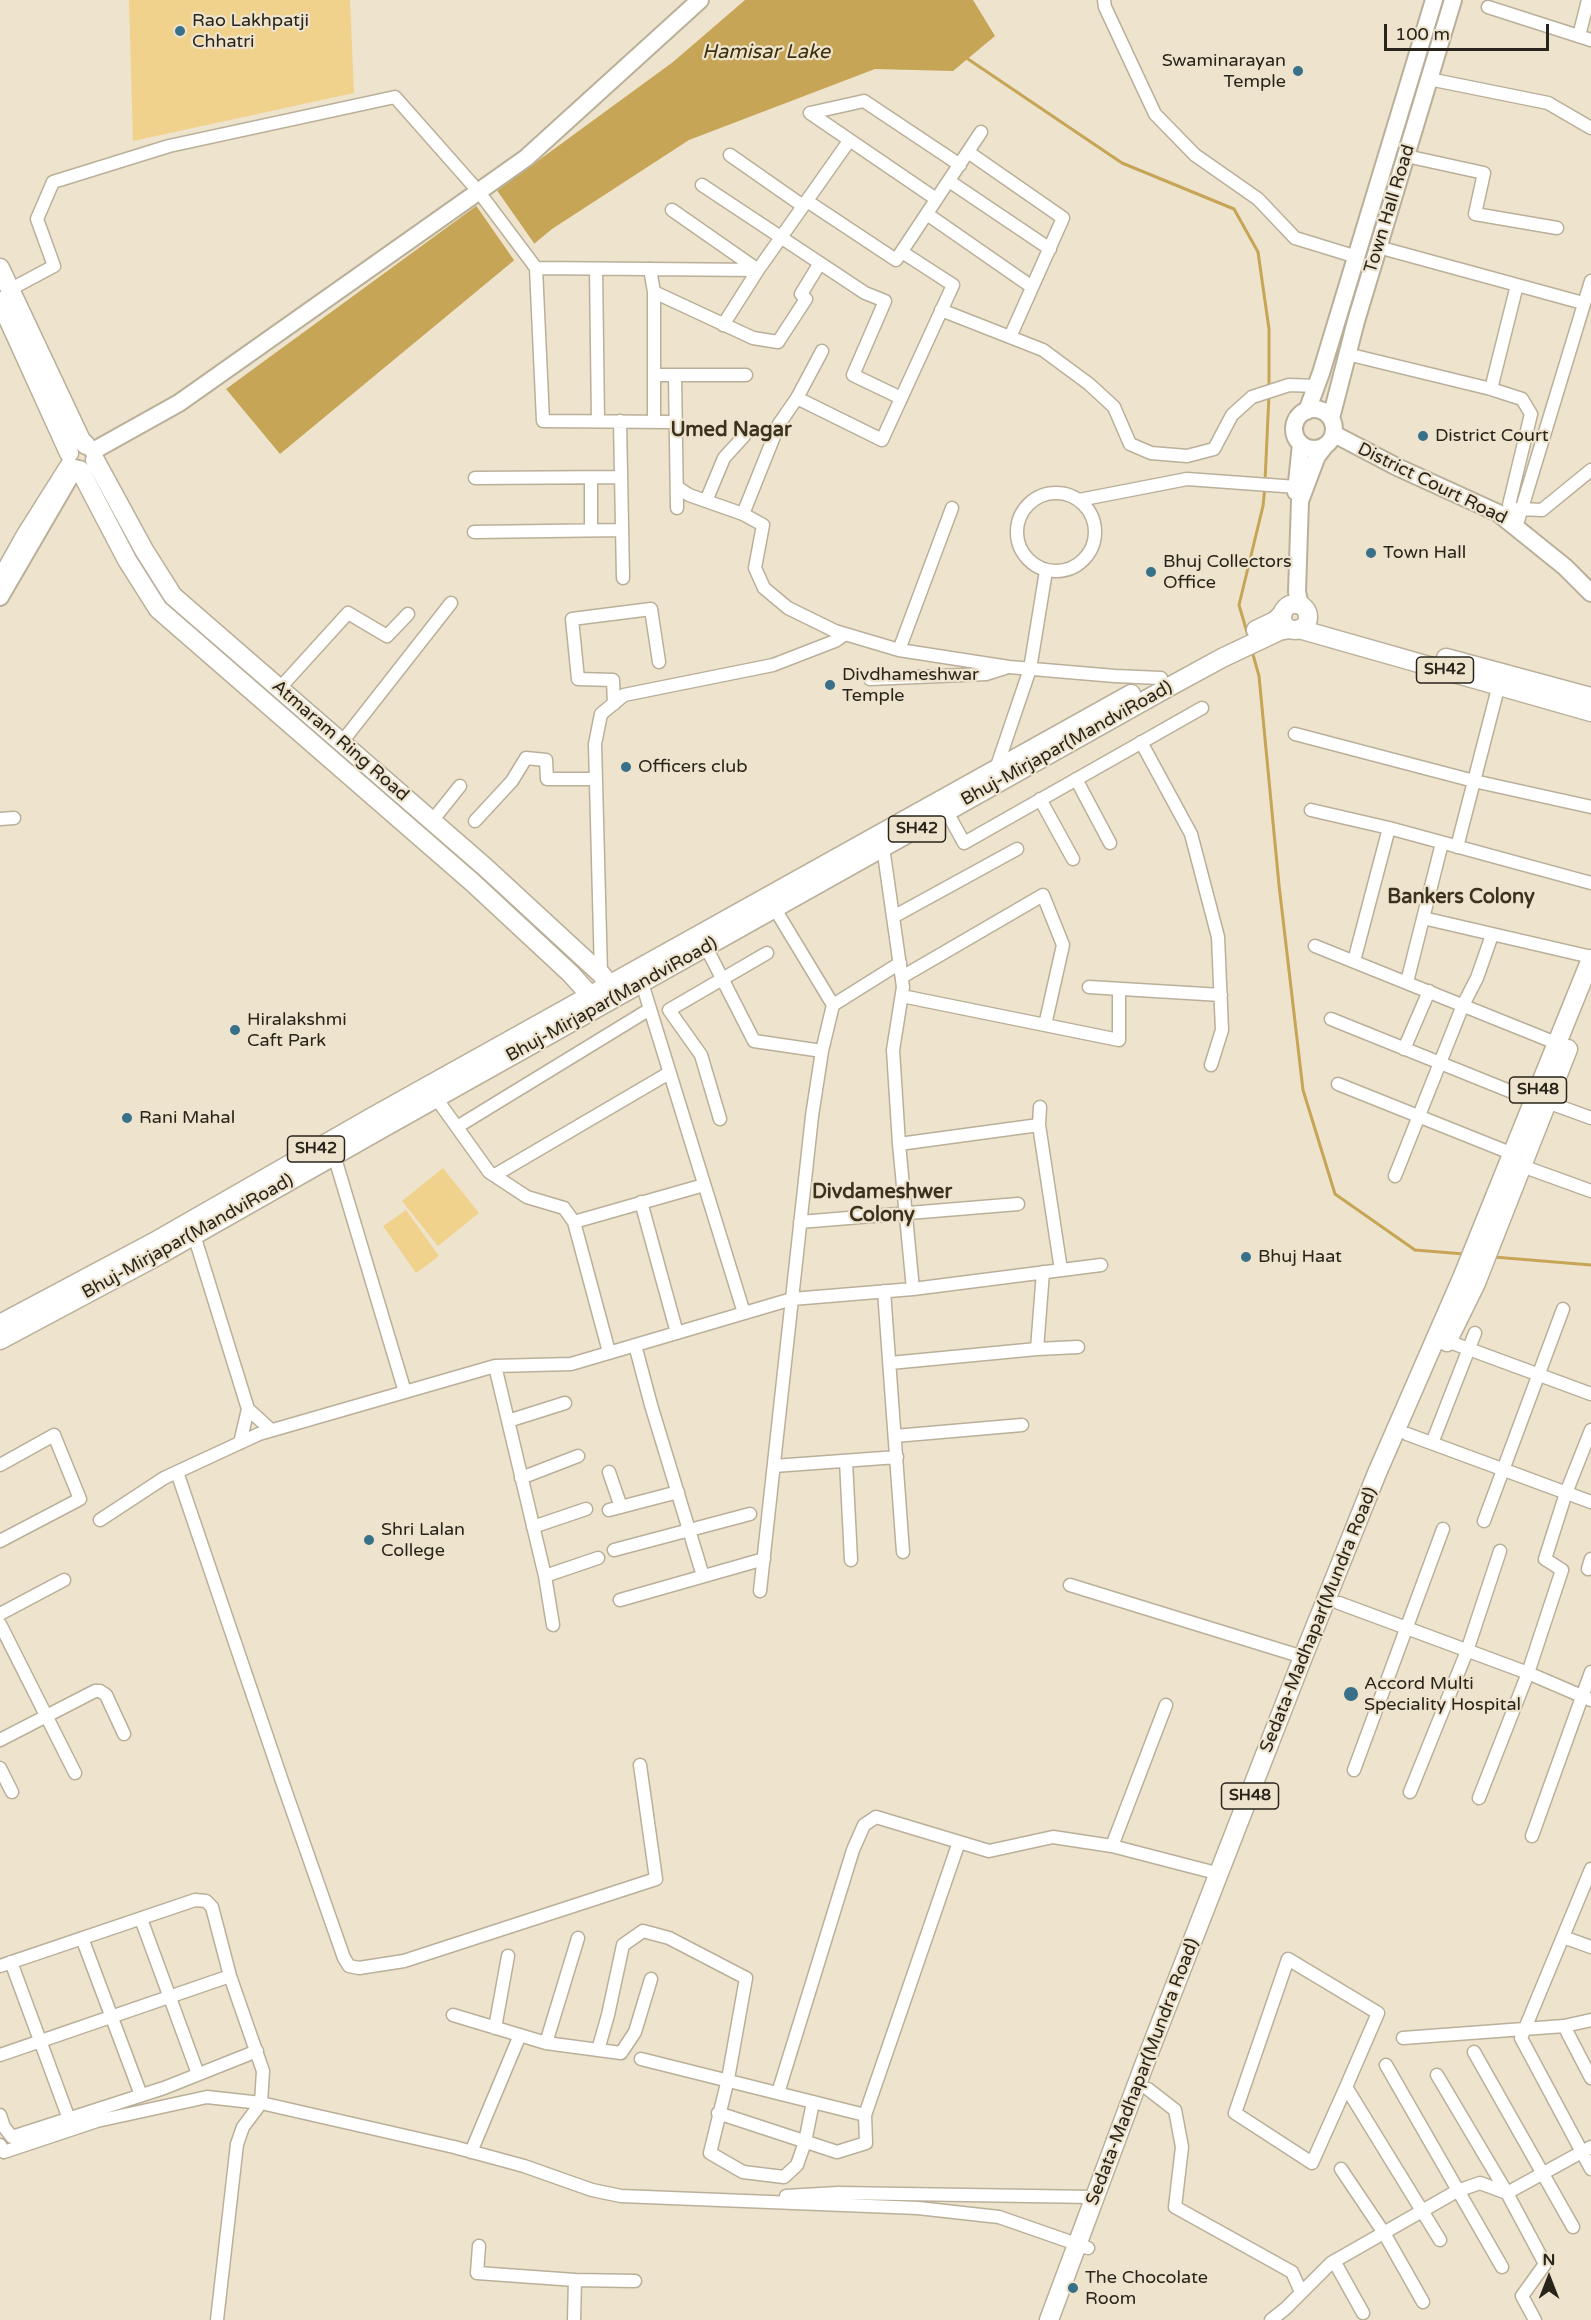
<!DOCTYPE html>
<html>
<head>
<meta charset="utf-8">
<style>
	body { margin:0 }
	#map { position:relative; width:1591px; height:2320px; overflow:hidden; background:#eee3cc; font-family:"Varela Round",sans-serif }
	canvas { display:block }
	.north { position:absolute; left:1519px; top:2248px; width:60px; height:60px; -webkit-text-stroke:4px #eee3cc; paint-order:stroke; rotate:0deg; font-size:16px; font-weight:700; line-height:24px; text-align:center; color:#28241b }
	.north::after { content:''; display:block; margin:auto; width:21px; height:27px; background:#28241b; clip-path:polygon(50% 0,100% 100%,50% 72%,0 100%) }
	.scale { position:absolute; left:1384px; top:24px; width:165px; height:27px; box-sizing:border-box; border:3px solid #28241b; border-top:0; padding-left:8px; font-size:18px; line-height:21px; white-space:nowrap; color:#28241b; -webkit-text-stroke:4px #eee3cc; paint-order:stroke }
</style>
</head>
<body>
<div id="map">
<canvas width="1591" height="2320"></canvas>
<div class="north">N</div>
<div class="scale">100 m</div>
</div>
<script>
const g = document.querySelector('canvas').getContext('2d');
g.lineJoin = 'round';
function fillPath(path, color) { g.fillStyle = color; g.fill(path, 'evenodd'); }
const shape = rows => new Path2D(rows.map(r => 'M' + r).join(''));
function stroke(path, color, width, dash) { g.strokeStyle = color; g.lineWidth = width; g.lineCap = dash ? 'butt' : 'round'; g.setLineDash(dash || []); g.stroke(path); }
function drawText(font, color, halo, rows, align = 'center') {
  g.font = font + ' "Varela Round",sans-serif'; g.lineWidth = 4.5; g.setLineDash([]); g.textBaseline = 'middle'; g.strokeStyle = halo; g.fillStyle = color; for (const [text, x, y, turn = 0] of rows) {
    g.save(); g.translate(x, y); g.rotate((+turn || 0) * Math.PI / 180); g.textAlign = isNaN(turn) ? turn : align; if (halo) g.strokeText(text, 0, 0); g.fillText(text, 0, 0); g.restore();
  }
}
fillPath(shape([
	[129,0,350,0,354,93,133,141],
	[443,1168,479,1213,438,1246,402,1201],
	[406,1210,439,1256,416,1273,383,1226]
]), '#f1d28c');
fillPath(shape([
	[745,0,973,0,995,36,953,71,875,69,689,140,552,229,280,454,226,389,673,62]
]), '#c7a556');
fillPath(shape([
	[496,189,536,246,516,263,475,204]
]), '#eee3cc');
stroke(shape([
	[965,57,1122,163,1234,209,1258,252,1269,329,1269,388],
	[1265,481,1269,395],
	[1249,639,1239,605,1263,506,1265,487],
	[1252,651,1259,676,1279,885,1303,1090,1335,1194,1415,1250,1464,1254],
	[1494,1257,1591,1265]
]), '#c7a556', 3);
const street = shape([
	[1104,0,1105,7,1155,114,1195,155,1258,199,1295,238,1357,257],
	[1488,7,1591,40],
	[1579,36,1588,0],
	[1429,79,1548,103,1591,128],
	[810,113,864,101,960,165],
	[810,113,936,199],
	[968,152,1063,218,1010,337],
	[730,155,803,206],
	[1406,156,1484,173,1475,214,1557,228],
	[949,181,1050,249],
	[702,185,865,293,885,301,853,375,901,398],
	[807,201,896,260,981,132],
	[672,210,758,270],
	[927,214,1032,287],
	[1378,247,1583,303],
	[536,268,758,270],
	[596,269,598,421],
	[650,269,654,292,654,421],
	[11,289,54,266,37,219,53,182,169,146,395,97,479,192,536,268,543,421,675,422],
	[654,292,753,338,778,342,806,299,801,294,820,263],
	[941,310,1043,350,1089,384,1114,407,1130,444,1151,453,1187,456,1214,449,1232,415,1252,397,1289,385,1317,386],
	[723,325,758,270,849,141],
	[1347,354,1491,389,1522,399,1531,414,1509,505,1520,514],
	[654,375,746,375],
	[675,375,677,508],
	[1491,389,1517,285],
	[797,398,882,440,953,285,902,252],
	[620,421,623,578],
	[475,478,621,477],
	[591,478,591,530],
	[677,487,689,495,743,514,763,525,755,568,764,588,788,608,835,631,899,650,1009,667,1115,676,1161,678],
	'1017 532a39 39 0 1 1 78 0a39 39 0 1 1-78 0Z',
	[1079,500,1187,479,1297,487],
	[706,501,724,458,744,436],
	[1521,509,1542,510,1591,470],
	[743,514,779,424,797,398,822,351],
	[1518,521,1591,281],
	[474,532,622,530],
	[0,575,23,534,69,461],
	[899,650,952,508],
	[870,679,986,674,1005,668],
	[279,689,348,613,387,636,408,614],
	[614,704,613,680,578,679,572,619,651,609,659,662],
	[1295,734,1474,781,1591,807],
	[342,742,451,603],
	[1141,742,1191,834,1218,937,1222,1030,1211,1065],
	[996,769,1030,669,1046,571],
	[1076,779,1110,843],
	[1040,799,1073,859],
	[1311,810,1389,828,1591,883],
	[947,812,964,843,1202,708],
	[0,819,14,818],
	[432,821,460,786],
	[475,821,512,781,526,758,546,760,547,779,596,779],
	[883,847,903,987,893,1050,899,1144,913,1289],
	[1457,847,1496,696],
	[893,917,1017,849],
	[1423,918,1591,957],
	[1315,946,1551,1041],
	[706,947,754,1041,822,1051],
	[1354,961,1389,828],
	[601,974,595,744,601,714,624,695,773,665,835,641,845,634],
	[902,977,1043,895,1063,945,1045,1025],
	[1407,982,1442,843],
	[642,983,744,1313],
	[1089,987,1221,995],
	[902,996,1119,1040,1119,989],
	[833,1005,900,963],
	[1331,1019,1527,1098],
	[1404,1049,1429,991],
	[1338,1084,1518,1156],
	[436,1098,489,1172,527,1197,564,1208,574,1222,609,1352],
	[1547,1102,1591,1118],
	[1040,1107,1039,1125,1061,1270],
	[720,1119,701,1055,669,1010,767,953],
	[457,1127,650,1009],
	[899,1144,1039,1125],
	[334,1155,405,1392],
	[1522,1166,1591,1191],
	[495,1175,669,1073],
	[1395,1176,1463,1005,1477,978,1492,935],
	[641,1202,677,1333],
	[574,1222,704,1185],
	[800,1222,1018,1204],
	[194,1235,248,1409,240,1443],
	[884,1291,903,1552],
	[1447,1341,1591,1394],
	[635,1345,651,1405,703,1576],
	[1037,1349,1043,1272],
	[890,1363,1037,1349,1078,1347],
	[495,1366,545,1576,553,1625],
	[248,1409,271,1430],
	[508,1421,565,1403],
	[1407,1434,1591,1502],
	[895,1436,1022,1425],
	[1432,1443,1475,1333],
	[846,1461,851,1560],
	[0,1465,54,1435,80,1499,0,1541],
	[774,1466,897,1457],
	[177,1472,282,1781,344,1958,349,1966,359,1968,404,1961,656,1879,640,1765],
	[609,1472,621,1507],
	[521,1478,578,1456],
	[609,1510,678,1492],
	[100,1520,164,1478,259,1434,495,1366,571,1364,792,1299,913,1289,1101,1265],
	[1484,1521,1563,1309],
	[533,1527,586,1509],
	[614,1550,750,1514],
	[1588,1569,1591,1559],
	[545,1576,598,1558],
	[1070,1585,1303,1657],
	[760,1591,812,1116,822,1051,833,1005,775,909],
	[620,1600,764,1559],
	[1339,1603,1528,1673,1591,1700],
	[0,1614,64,1580],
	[0,1624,75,1773],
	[0,1740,95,1691,100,1691,106,1695,124,1734],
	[0,1768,12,1792],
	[1354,1770,1443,1529],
	[1410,1792,1467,1651,1500,1551],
	[1479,1798,1528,1673,1562,1570,1545,1559,1566,1493,1591,1430],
	[1532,1836,1591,1672],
	[1112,1846,1166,1705],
	[1591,1869,1521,2038,1591,2169],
	[141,1919,198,2074],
	[1563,1937,1591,1947],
	[82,1938,141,2095],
	[11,1962,69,2119],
	[0,1966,195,1900,206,1901,212,1907,230,1976,263,2071,261,2103,243,2127,237,2144,217,2320],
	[453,2015,546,2043,621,2053,635,2032,651,1979],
	[1564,2026,1591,2078],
	[495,2028,508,1956],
	[1403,2038,1564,2026,1591,2020],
	[546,2043,578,1938],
	[598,2050,608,2015,623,1945,643,1931,669,1938,746,1978,728,2079,710,2153,743,2172,784,2177,797,2165,805,2142,813,2102],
	[1474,2052,1573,2227],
	[0,2055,230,1976],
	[641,2059,865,2115,866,2143,837,2152,718,2113],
	[1386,2065,1502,2267],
	[1437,2075,1507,2193,1545,2264,1522,2296,1535,2320],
	[1346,2087,1312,2163,1235,2113,1288,1959,1378,2013,1346,2087,1440,2240],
	[1148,2089,1175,2110,1182,2147,1175,2207,1292,2272,1301,2292],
	[778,2093,853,1850,864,1825,876,1817,989,1851,1053,1837,1112,1846,1220,1874],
	[0,2115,4,2127,12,2137,164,2088,257,2051],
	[865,2115,959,1842],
	[0,2145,4,2152,97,2121,207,2097,261,2103,454,2147,524,2166,592,2190,621,2196,918,2208,999,2217,1088,2248],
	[471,2152,520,2035],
	[1341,2169,1384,2233,1423,2302],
	[786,2196,838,2193,1094,2197],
	[479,2246,477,2273,575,2280,574,2320],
	[1334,2261,1363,2313],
	[575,2280,635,2281],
	[1271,2320,1285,2309,1331,2263,1457,2191,1480,2183,1507,2193,1591,2147]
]);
const secondary = shape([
	'1294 429a20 20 0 1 1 40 0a20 20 0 1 1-40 0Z',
	[1307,411,1321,373,1434,0],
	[1331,418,1356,321,1453,0],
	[1334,434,1397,467,1498,513,1565,567,1591,593],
	[93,451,179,403,526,158,700,0],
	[1296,492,1301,444],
	[0,597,75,468],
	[1300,605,1297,592,1300,501,1317,456,1324,447]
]);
const primary = shape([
	[0,268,81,440,86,445],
	[0,301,69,453],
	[95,460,144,550,173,596,485,867,601,974,618,994],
	[80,470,127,560,158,609,472,882,571,974,597,1003],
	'1282 617a13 13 0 1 1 26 0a13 13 0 1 1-26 0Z',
	[1299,629,1591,712],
	[1256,630,1275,621,1283,613],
	[1446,658,1591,697],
	[0,1324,154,1242,372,1117,1131,694],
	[0,1340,161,1254,381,1129,1167,688,1222,658,1279,631,1289,629],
	[1447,1342,1476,1283,1568,1049],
	[1049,2320,1143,2068,1303,1657,1377,1473,1462,1278,1591,959]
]);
stroke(street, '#bab09a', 15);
stroke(secondary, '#bab09a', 20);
stroke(primary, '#bab09a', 21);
stroke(street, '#fff', 12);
stroke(secondary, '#fff', 16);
stroke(primary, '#fff', 18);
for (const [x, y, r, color] of [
	[180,31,6,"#386f89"],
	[1298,71,6,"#386f89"],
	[1423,436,6,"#386f89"],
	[1371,553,6,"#386f89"],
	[1151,572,6,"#386f89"],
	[830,685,6,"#386f89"],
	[626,767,6,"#386f89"],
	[235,1030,6,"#386f89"],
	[127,1118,6,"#386f89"],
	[1246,1257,6,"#386f89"],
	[369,1540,6,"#386f89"],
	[1351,1694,8,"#386f89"],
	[1073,2288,6,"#386f89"]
]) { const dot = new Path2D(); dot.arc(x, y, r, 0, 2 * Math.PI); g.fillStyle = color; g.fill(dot); stroke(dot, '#eee3cc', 2); }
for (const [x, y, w] of [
	[1445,670,57],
	[917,829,57],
	[1538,1090,57],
	[316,1149,57],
	[1250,1796,57]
]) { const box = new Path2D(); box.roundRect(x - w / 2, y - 13, w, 26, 4.5); g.fillStyle = '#eee3cc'; g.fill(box); stroke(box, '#28241b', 1.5); }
drawText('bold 16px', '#28241b', null, [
	["SH42",1445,670],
	["SH42",917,829],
	["SH48",1538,1090],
	["SH42",316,1149],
	["SH48",1250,1796]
]);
drawText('18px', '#28241b', '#eee3cc', [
	["Rao Lakhpatji",192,21],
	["Chhatri",192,42],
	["Swaminarayan",1286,61,"right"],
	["Temple",1286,82,"right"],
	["District Court",1435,436],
	["Town Hall",1383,553],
	["Bhuj Collectors",1163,562],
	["Office",1163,583],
	["Divdhameshwar",842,675],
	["Temple",842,696],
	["Officers club",638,767],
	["Hiralakshmi",247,1020],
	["Caft Park",247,1041],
	["Rani Mahal",139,1118],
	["Bhuj Haat",1258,1257],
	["Shri Lalan",381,1530],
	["College",381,1551],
	["Accord Multi",1364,1684],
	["Speciality Hospital",1364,1705],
	["The Chocolate",1085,2278],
	["Room",1085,2299]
], 'left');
drawText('18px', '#28241b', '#eee3cc', [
	["Town Hall Road",1390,209,-73],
	["District Court Road",1432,484,26],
	["Atmaram Ring Road",340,741,41],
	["Bhuj-Mirjapar(MandviRoad)",1067,744,-29],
	["Bhuj-Mirjapar(MandviRoad)",612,1000,-29],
	["Bhuj-Mirjapar(MandviRoad)",188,1237,-29],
	["Sedata-Madhapar(Mundra Road)",1319,1620,-68],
	["Sedata-Madhapar(Mundra Road)",1143,2072,-69]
]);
drawText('italic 20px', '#3d2f0b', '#eee3cc', [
	["Hamisar Lake",766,53]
]);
drawText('bold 20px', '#3b3320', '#eee3cc', [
	["Umed Nagar",731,431],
	["Bankers Colony",1461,898],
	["Divdameshwer",882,1193],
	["Colony",882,1216]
]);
</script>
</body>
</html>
